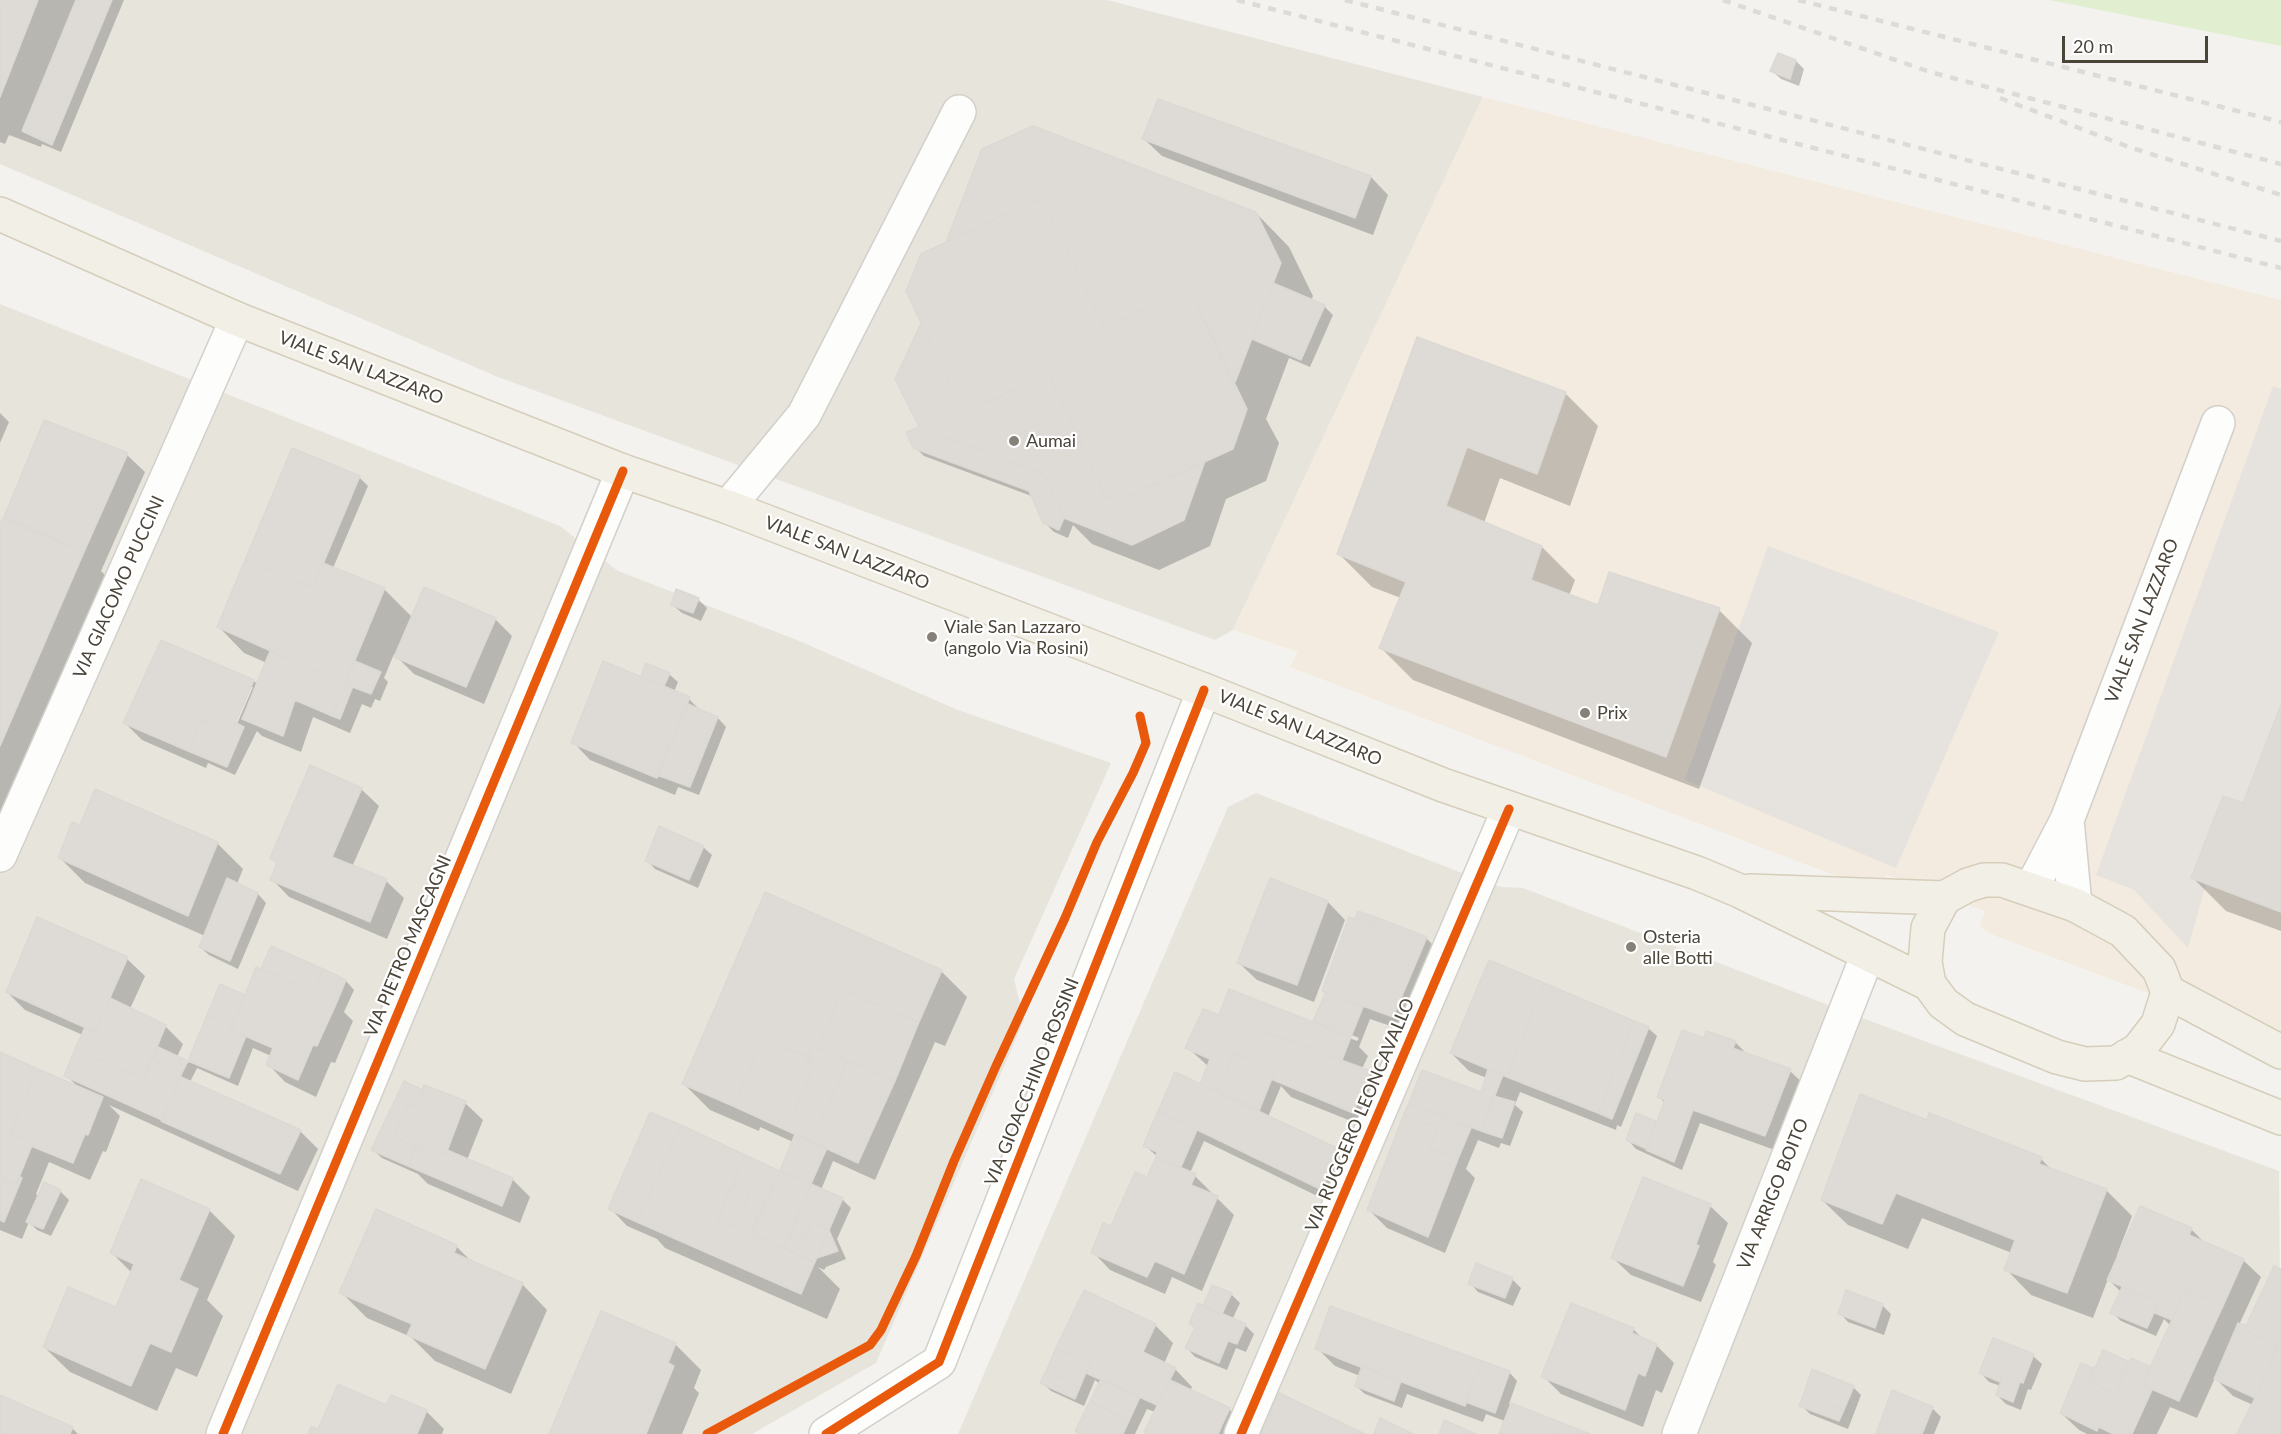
<!DOCTYPE html>
<html>
<head>
<meta charset="utf-8">
<style>
	body { margin:0 }
	#map { position:relative; width:2281px; height:1434px; overflow:hidden; background:#f4f2ee; font-family:Lato,sans-serif }
	canvas { display:block }
	.scale { position:absolute; left:2062px; top:36px; width:146px; height:27px; box-sizing:border-box; border:3px solid #4b4439; border-top:0; padding-left:8px; font-size:18px; line-height:21px; white-space:nowrap; color:#4b4439; -webkit-text-stroke:4px #fff; paint-order:stroke }
</style>
</head>
<body>
<div id="map">
<canvas width="2281" height="1434"></canvas>
<div class="scale">20 m</div>
</div>
<script>
const g = document.querySelector('canvas').getContext('2d');
g.lineJoin = 'round';
function fillPath(path, color) { g.fillStyle = color; g.fill(path, 'evenodd'); }
const shape = rows => new Path2D(rows.map(r => 'M' + r).join(''));
function stroke(path, color, width, dash) { g.strokeStyle = color; g.lineWidth = width; g.lineCap = dash ? 'butt' : 'round'; g.setLineDash(dash || []); g.stroke(path); }
function drawText(font, color, halo, rows, align = 'center') {
  g.font = font + ' Lato,sans-serif'; g.lineWidth = 4.5; g.setLineDash([]); g.textBaseline = 'middle'; g.strokeStyle = halo; g.fillStyle = color; for (const [text, x, y, turn = 0] of rows) {
    g.save(); g.translate(x, y); g.rotate((+turn || 0) * Math.PI / 180); g.textAlign = isNaN(turn) ? turn : align; if (halo) g.strokeText(text, 0, 0); g.fillText(text, 0, 0); g.restore();
  }
}
fillPath(shape([
	[0,0,1107,0,1483,97,1233,630,1215,640,498,377,0,164],
	[0,304,560,526,618,571,797,640,958,710,1111,763,1014,979,1024,1020,876,1363,752,1434,0,1434],
	[1256,793,1457,871,1501,887,1523,888,1878,1024,2279,1171,2281,1434,958,1434,1228,807]
]), '#e7e4dc');
fillPath(shape([
	[1483,97,2281,300,2281,1043,1988,933,1980,926,1985,911,1887,875,1878,888,1870,889,1290,667,1298,652,1233,630]
]), '#f3ebdf');
fillPath(shape([
	[2049,0,2281,0,2281,46]
]), '#e1eecf');
fillPath(shape([
	[2273,386,2281,389,2281,705,2243,803,2223,797,2191,878,2206,884,2188,948,2134,890,2096,875],
	[1768,546,1999,632,1896,868,1685,780]
]), '#e6e3df');
fillPath(shape([
	[0,0,124,0,61,152,42,144,41,147,9,135,5,144,0,142],
	[1796,61,1804,69,1799,86,1781,79,1772,71],
	[1158,101,1371,177,1388,195,1373,235,1162,156,1144,139],
	[983,150,1256,213,1289,247,1313,296,1311,301,1324,306,1333,315,1310,367,1289,358,1266,419,1279,443,1266,481,1226,499,1210,546,1159,570,1092,544,1073,525,1068,538,1054,532,1045,523,1034,497,924,456,915,447,925,432,921,326,926,331,947,243],
	[1418,339,1565,393,1598,426,1570,506,1500,478,1484,523,1542,547,1575,580,1569,596,1598,607,1719,610,1752,643,1699,789,1413,680,1381,648,1401,598,1372,587,1339,554],
	[0,413,9,422,0,443],
	[45,422,127,455,145,472,101,571,116,586,0,854,0,529],
	[359,477,368,486,333,568,384,589,412,617,495,619,512,636,484,704,414,674,394,654,384,678,388,682,380,701,375,699,371,708,362,704,350,733,313,717,301,752,262,736,257,731,235,775,208,763,206,768,142,740,125,723,161,642,254,681,258,685,267,663,244,653,219,627],
	[249,687,253,687,230,740,227,739],
	[698,599,707,608,701,621,682,613,673,605],
	[669,674,678,682,674,692,689,699,702,712,718,718,726,727,699,795,678,787,675,795,590,760,573,742,647,681,643,676],
	[2281,709,2281,931,2226,911,2193,878,2244,805],
	[361,789,379,806,352,867,386,881,404,898,387,939,289,897,272,879,278,864,272,858],
	[217,843,243,869,237,884,258,894,266,903,238,969,209,955,200,947,205,936,85,883,59,857],
	[703,847,712,855,698,888,655,869,647,860],
	[1271,880,1328,902,1345,920,1314,1002,1257,980,1239,963],
	[1359,913,1426,938,1444,956,1411,1033,1370,1019,1359,1047,1368,1056,1362,1069,1370,1072,1387,1090,1371,1129,1291,1097,1281,1086,1268,1117,1338,1150,1356,1168,1340,1207,1204,1141,1190,1173,1195,1176,1212,1193,1211,1195,1217,1198,1234,1215,1202,1291,1172,1277,1165,1294,1110,1270,1093,1252,1148,1179,1158,1157,1145,1146,1159,1111,1200,1086,1209,1067,1187,1047,1220,1016,1321,1027,1315,1020,1326,994,1323,991],
	[1323,1023,1359,1038,1357,1041,1323,1027],
	[271,948,346,981,354,990,344,1012,353,1021,335,1063,331,1062,316,1097,285,1082,268,1064,271,1056,253,1048,238,1086,197,1068,190,1082,300,1131,318,1149,298,1191,109,1105,120,1116,106,1152,103,1151,90,1180,49,1162,36,1194,39,1197,60,1191,69,1200,51,1236,37,1230,29,1222,22,1239,0,1230,0,1053,78,1087,66,1075,83,1035,25,1010,7,992,127,959,145,976,130,1009,165,1026,183,1044,177,1057,189,1063,221,986,246,996,267,973,263,968],
	[941,971,967,997,945,1046,935,1042,875,1180,833,1161,821,1190,842,1199,851,1208,837,1239,846,1259,826,1267,824,1270,818,1267,840,1289,827,1319,665,1248,657,1239,627,1226,610,1208,745,1157,781,1173,793,1142,760,1127,759,1131,710,1110,684,1084],
	[1648,1028,1657,1036,1621,1127,1617,1125,1616,1130,1520,1092,1515,1105,1523,1112,1510,1146,1501,1143,1499,1148,1478,1140,1466,1169,1475,1178,1445,1253,1387,1228,1369,1210,1423,1071,1482,1094,1487,1078,1469,1071,1451,1053],
	[1706,1038,1735,1042,1744,1051,1743,1054,1790,1071,1808,1088,1783,1153,1700,1123,1682,1170,1636,1149,1628,1140,1637,1115,1657,1123,1665,1103,1659,1096,1710,1042],
	[423,1091,465,1103,483,1120,467,1160,512,1179,530,1197,520,1223,428,1184,418,1174,382,1158,373,1150],
	[1928,1122,2041,1159,2052,1170,2106,1190,2132,1216,2117,1255,2119,1256,2191,1229,2206,1244,2243,1260,2261,1277,2239,1325,2247,1328,2281,1271,2281,1434,2239,1434,2253,1405,2233,1396,2215,1378,2197,1418,2170,1407,2157,1434,2087,1434,2079,1430,2061,1413,2093,1370,2095,1371,2130,1364,2152,1369,2171,1326,2164,1319,2156,1336,2121,1321,2112,1312,2121,1292,2108,1279,2093,1318,2031,1295,2006,1269,2012,1253,1922,1218,1908,1249,1848,1225,1822,1200],
	[1710,1206,1728,1223,1713,1262,1716,1265,1701,1302,1631,1275,1613,1258],
	[209,1210,235,1236,207,1300,223,1316,197,1377,176,1368,157,1411,70,1372,44,1347,116,1309,132,1273,111,1252],
	[456,1246,474,1264,522,1284,547,1310,511,1394,435,1361,411,1337,367,1318,341,1292],
	[1512,1279,1521,1288,1513,1306,1478,1292,1470,1283],
	[1231,1294,1240,1303,1232,1320,1245,1325,1254,1334,1246,1352,1236,1348,1227,1370,1195,1357,1187,1348,1196,1328,1191,1324,1204,1308],
	[1882,1305,1891,1314,1884,1335,1848,1322,1840,1313],
	[1155,1325,1173,1343,1164,1364,1175,1369,1192,1387,1190,1391,1229,1409,1247,1427,1244,1434,1148,1434,1146,1432,1155,1412,1147,1409,1135,1434,1079,1434,1076,1431,1100,1384,1095,1380,1084,1406,1051,1391,1042,1382],
	[1633,1329,1645,1341,1656,1345,1674,1363,1662,1393,1656,1390,1643,1427,1561,1394,1543,1376],
	[675,1344,701,1370,694,1388,699,1393,682,1434,550,1434],
	[1317,1348,1509,1372,1517,1381,1509,1404,1586,1434,1501,1434,1505,1421,1486,1414,1483,1422,1407,1394,1402,1408,1365,1394,1356,1386,1360,1376,1335,1366],
	[1336,1355,1364,1366,1364,1369,1336,1358],
	[2033,1356,2042,1364,2031,1390,2028,1389,2021,1410,2006,1404,1997,1395,2001,1386,1989,1382,1981,1373],
	[1853,1387,1861,1395,1848,1429,1810,1414,1801,1405],
	[0,1397,72,1428,78,1434,0,1434],
	[392,1397,427,1412,444,1429,442,1434,310,1434,387,1407],
	[1932,1408,1941,1417,1934,1434,1877,1434]
]), '#0003');
const building = shape([
	[0,0,38,0,0,97,0,0],
	[76,0,112,0,52,145,22,131,76,0],
	[1778,53,1796,60,1790,79,1770,71,1778,53],
	[1158,99,1371,176,1355,218,1142,139,1158,99],
	[1033,126,1256,212,1281,263,1234,385,1193,297,1180,292,1104,328,1045,204,1033,201,946,242,982,149,1033,126],
	[1033,201,1045,204,1104,328,1180,292,1193,297,1247,409,1233,449,1120,500,1105,496,1049,374,972,409,959,404,906,291,921,254,1033,201],
	[1273,283,1325,305,1301,360,1252,339,1273,283],
	[921,323,959,404,972,409,1049,374,1105,496,1120,500,1205,461,1184,520,1132,545,1064,518,1044,474,919,427,895,379,921,323],
	[1417,337,1566,392,1537,474,1467,447,1446,506,1542,546,1531,580,1598,605,1609,572,1720,608,1666,757,1379,648,1406,582,1337,554,1417,337],
	[44,420,128,453,84,552,4,517,44,420],
	[919,427,1044,474,1064,518,1059,530,1043,523,1029,491,913,448,906,432,919,427],
	[292,448,360,476,313,588,245,560,292,448],
	[3,518,84,552,0,746,0,524,3,518],
	[245,560,313,588,323,563,385,588,345,684,217,627,245,560],
	[424,587,496,618,466,687,394,657,424,587],
	[676,589,699,598,693,613,671,605,676,589],
	[161,640,254,680,231,732,202,720,188,751,123,723,161,640],
	[270,651,345,684,332,716,295,700,283,736,242,719,270,651],
	[355,661,381,672,371,694,345,684,355,661],
	[603,661,690,697,657,778,571,743,603,661],
	[646,663,670,673,664,686,641,676,646,663],
	[345,684,353,686,340,719,332,716,345,684],
	[688,704,718,717,690,787,657,775,688,704],
	[2281,705,2281,912,2191,878,2223,796,2243,803,2281,705],
	[202,720,231,732,236,723,244,727,227,767,188,751,202,720],
	[310,765,362,788,332,857,387,879,370,922,270,880,277,862,270,858,310,765],
	[95,789,218,842,188,916,58,858,72,822,80,825,95,789],
	[659,826,704,846,689,880,645,861,659,826],
	[227,878,258,893,230,961,199,947,227,878],
	[1270,878,1328,901,1297,985,1237,963,1270,878],
	[765,892,942,970,919,1022,849,993,841,994,818,1048,813,1046,809,1057,763,1039,733,1106,682,1084,765,892],
	[1358,911,1378,918,1375,927,1355,919,1358,911],
	[37,917,128,957,95,1032,6,992,37,917],
	[1349,917,1375,927,1378,918,1427,937,1393,1017,1322,991,1349,917],
	[271,946,323,969,314,992,261,969,271,946],
	[1489,960,1544,983,1507,1077,1450,1053,1489,960],
	[256,967,337,1002,317,1046,313,1045,298,1080,266,1065,273,1048,231,1030,256,967],
	[323,969,346,980,337,1002,314,992,323,969],
	[1544,983,1634,1021,1598,1113,1507,1077,1544,983],
	[220,984,245,995,232,1026,207,1015,220,984],
	[1229,989,1351,1037,1342,1060,1219,1015,1229,989],
	[1326,992,1363,1007,1351,1037,1313,1021,1326,992],
	[849,993,919,1022,895,1081,818,1048,841,994,849,993],
	[110,998,166,1025,144,1079,75,1049,85,1027,95,1032,110,998],
	[1203,1009,1371,1071,1353,1113,1271,1079,1275,1071,1234,1053,1218,1091,1200,1084,1210,1059,1185,1048,1203,1009],
	[207,1015,232,1026,231,1030,246,1036,229,1078,188,1061,207,1015],
	[1634,1021,1649,1027,1612,1119,1598,1113,1634,1021],
	[1682,1030,1791,1069,1765,1136,1657,1097,1682,1030],
	[1706,1031,1736,1041,1733,1048,1704,1038,1706,1031],
	[763,1039,809,1057,807,1061,815,1064,793,1114,819,1126,848,1061,895,1081,858,1163,733,1106,763,1039],
	[813,1046,848,1061,819,1126,793,1114,815,1064,807,1061,813,1046],
	[158,1047,188,1061,182,1073,153,1059,158,1047],
	[75,1049,144,1079,153,1059,182,1073,162,1120,64,1076,75,1049],
	[0,1052,38,1069,10,1134,33,1143,16,1185,0,1178,0,1052],
	[1234,1053,1275,1071,1259,1111,1218,1091,1234,1053],
	[38,1069,103,1097,88,1135,85,1134,73,1163,31,1146,33,1143,10,1134,38,1069],
	[1488,1069,1503,1075,1481,1131,1409,1103,1422,1070,1481,1092,1488,1069],
	[1175,1072,1339,1149,1322,1190,1158,1111,1175,1072],
	[181,1077,301,1130,280,1174,161,1121,181,1077],
	[404,1081,423,1090,416,1107,408,1103,394,1137,416,1147,408,1166,371,1150,404,1081],
	[424,1085,466,1101,446,1154,424,1145,422,1150,394,1137,408,1103,416,1107,424,1085],
	[1860,1094,1927,1120,1929,1113,2042,1157,2039,1164,2107,1189,2067,1293,2004,1270,2015,1240,1896,1193,1882,1224,1821,1200,1860,1094],
	[1494,1096,1515,1102,1502,1138,1481,1131,1494,1096],
	[1665,1100,1693,1110,1674,1162,1646,1150,1665,1100],
	[1409,1103,1471,1128,1458,1159,1430,1148,1438,1128,1404,1114,1409,1103],
	[1158,1111,1197,1130,1181,1167,1156,1157,1157,1152,1143,1146,1158,1111],
	[650,1112,681,1125,637,1222,608,1209,650,1112],
	[1636,1113,1656,1121,1647,1149,1626,1140,1636,1113],
	[1404,1114,1438,1128,1430,1148,1458,1159,1428,1237,1367,1210,1404,1114],
	[681,1125,745,1155,718,1219,815,1262,801,1294,637,1222,681,1125],
	[795,1134,827,1148,811,1184,780,1171,795,1134],
	[424,1145,446,1154,447,1150,513,1178,502,1206,408,1166,416,1147,422,1150,424,1145],
	[745,1155,780,1171,758,1218,742,1210,749,1193,732,1185,745,1155],
	[1156,1157,1196,1174,1191,1185,1218,1196,1184,1274,1155,1261,1147,1277,1091,1253,1103,1223,1111,1226,1135,1172,1147,1177,1156,1157],
	[780,1171,811,1184,784,1248,752,1234,780,1171],
	[19,1176,22,1178,4,1222,0,1220,0,1178,16,1185,19,1176],
	[1643,1177,1711,1204,1696,1244,1699,1246,1683,1286,1611,1258,1643,1177],
	[141,1179,210,1209,179,1280,198,1289,171,1352,150,1343,131,1386,43,1347,68,1287,116,1307,134,1264,110,1253,141,1179],
	[44,1182,61,1190,43,1229,26,1222,44,1182],
	[811,1184,843,1198,829,1230,813,1222,806,1239,791,1233,811,1184],
	[732,1185,749,1193,742,1210,758,1218,752,1234,718,1219,732,1185],
	[2140,1206,2192,1228,2189,1235,2244,1259,2223,1306,2186,1289,2172,1320,2155,1313,2159,1302,2107,1280,2140,1206],
	[376,1209,457,1245,454,1253,523,1283,485,1369,407,1335,412,1324,339,1293,376,1209],
	[813,1222,829,1230,815,1262,784,1248,791,1233,806,1239,813,1222],
	[829,1230,838,1251,817,1258,822,1245,829,1230],
	[1476,1263,1513,1278,1505,1298,1468,1284,1476,1263],
	[2274,1266,2281,1269,2281,1340,2278,1346,2244,1330,2274,1266],
	[1212,1285,1232,1293,1222,1314,1203,1306,1212,1285],
	[2122,1287,2159,1302,2147,1328,2110,1313,2122,1287],
	[2186,1289,2223,1306,2179,1401,2142,1385,2186,1289],
	[1084,1290,1156,1324,1143,1352,1176,1368,1157,1405,1086,1373,1090,1363,1056,1348,1084,1290],
	[1846,1290,1883,1304,1875,1328,1838,1314,1846,1290],
	[1198,1303,1246,1324,1237,1344,1228,1341,1219,1363,1185,1348,1195,1327,1189,1324,1198,1303],
	[1571,1303,1634,1328,1632,1333,1657,1344,1645,1376,1638,1373,1625,1410,1541,1377,1571,1303],
	[1330,1306,1482,1361,1465,1406,1315,1349,1330,1306],
	[601,1311,676,1343,668,1363,674,1366,646,1434,549,1434,601,1311],
	[2238,1323,2247,1326,2244,1330,2278,1346,2255,1398,2214,1379,2238,1323],
	[1993,1338,2034,1354,2023,1383,2003,1375,2000,1382,1979,1373,1993,1338],
	[2281,1340,2281,1434,2237,1434,2255,1398,2281,1340],
	[1056,1348,1090,1363,1080,1387,1046,1371,1056,1348],
	[2103,1350,2130,1362,2115,1394,2089,1381,2103,1350],
	[2131,1358,2151,1367,2142,1385,2152,1390,2132,1434,2113,1434,2099,1427,2097,1431,2060,1413,2081,1363,2094,1368,2089,1381,2115,1394,2131,1358],
	[1482,1361,1510,1371,1495,1413,1466,1402,1482,1361],
	[1362,1366,1401,1381,1394,1401,1355,1386,1362,1366],
	[1812,1369,1854,1386,1844,1410,1804,1393,1812,1369],
	[1046,1371,1080,1387,1075,1399,1040,1383,1046,1371],
	[2003,1375,2020,1382,2013,1402,1996,1395,2003,1375],
	[1101,1379,1140,1397,1129,1421,1090,1401,1101,1379],
	[1170,1380,1230,1408,1218,1434,1148,1434,1144,1432,1170,1380],
	[338,1384,386,1405,391,1395,427,1410,417,1434,308,1434,311,1426,318,1429,338,1384],
	[1892,1390,1933,1407,1922,1434,1876,1434,1892,1390],
	[1279,1393,1365,1434,1260,1434,1279,1393],
	[1804,1393,1844,1410,1839,1421,1799,1406,1804,1393],
	[0,1395,73,1427,70,1434,0,1434,0,1395],
	[1090,1401,1129,1421,1123,1434,1080,1434,1075,1431,1090,1401],
	[1511,1403,1557,1421,1553,1434,1499,1434,1511,1403],
	[1380,1418,1413,1434,1374,1434,1380,1418],
	[1444,1420,1476,1434,1439,1434,1444,1420],
	[1557,1421,1590,1434,1553,1434,1557,1421]
]);
fillPath(building, '#dedbd6');
stroke(building, '#dcd9d4', 1.5);
const minor = shape([
	[728,507,804,415,959,112],
	[2067,820,2075,905],
	[0,855,237,319],
	[2031,889,2067,820,2218,423],
	[223,1434,623,471],
	[826,1434,939,1362,1204,690],
	[1241,1434,1509,809],
	[1679,1434,1868,954]
]);
const major = shape([
	[0,214,237,319,623,471,728,507,1204,690,1443,785,1697,873,1740,891,1929,984,1943,1003,1965,1019,2057,1057,2085,1064,2116,1063,2138,1050,2158,1024,2168,992,2159,969,2123,931,2075,905,2002,880,1984,880,1968,885,1944,898,1928,928,1925,962,1929,984],
	[1750,891,1944,898],
	[2168,992,2281,1052],
	[2127,1056,2281,1118]
]);
stroke(minor, '#d2d0cb', 36);
stroke(major, '#d6cebb', 36);
stroke(minor, '#fdfdfc', 33);
stroke(major, '#f2efe6', 33);
stroke(shape([
	[1237,0,2281,268],
	[1345,0,2281,241],
	[1723,0,1930,72,2281,164],
	[1798,0,2281,122],
	[2000,98,2129,147,2281,195]
]), '#dbdbda', 4.5, [8, 8]);
stroke(shape([
	[223,1434,623,471],
	[707,1434,870,1345,881,1330,916,1256,954,1161,996,1066,1065,918,1097,842,1133,773,1146,743,1140,716],
	[826,1434,939,1362,1204,690],
	[1241,1434,1509,809]
]), '#e8590c', 9);
for (const [x, y, r, color] of [
	[1014,441,6,"#868178"],
	[932,637,6,"#868178"],
	[1585,713,6,"#868178"],
	[1631,947,6,"#868178"]
]) { const dot = new Path2D(); dot.arc(x, y, r, 0, 2 * Math.PI); g.fillStyle = color; g.fill(dot); stroke(dot, '#fff', 2); }
drawText('18px', '#4b4439', '#fff', [
	["VIALE SAN LAZZARO",361,368,21],
	["VIALE SAN LAZZARO",847,553,21],
	["VIA GIACOMO PUCCINI",119,587,-66],
	["VIALE SAN LAZZARO",2142,621,-69],
	["VIALE SAN LAZZARO",1300,728,22],
	["VIA PIETRO MASCAGNI",408,946,-67],
	["VIA GIOACCHINO ROSSINI",1032,1082,-68],
	["VIA RUGGERO LEONCAVALLO",1360,1115,-67],
	["VIA ARRIGO BOITO",1773,1194,-68]
]);
drawText('18px', '#4b4439', '#fff', [
	["Aumai",1026,441],
	["Viale San Lazzaro",944,627],
	["(angolo Via Rosini)",944,648],
	["Prix",1597,713],
	["Osteria",1643,937],
	["alle Botti",1643,958]
], 'left');
</script>
</body>
</html>
